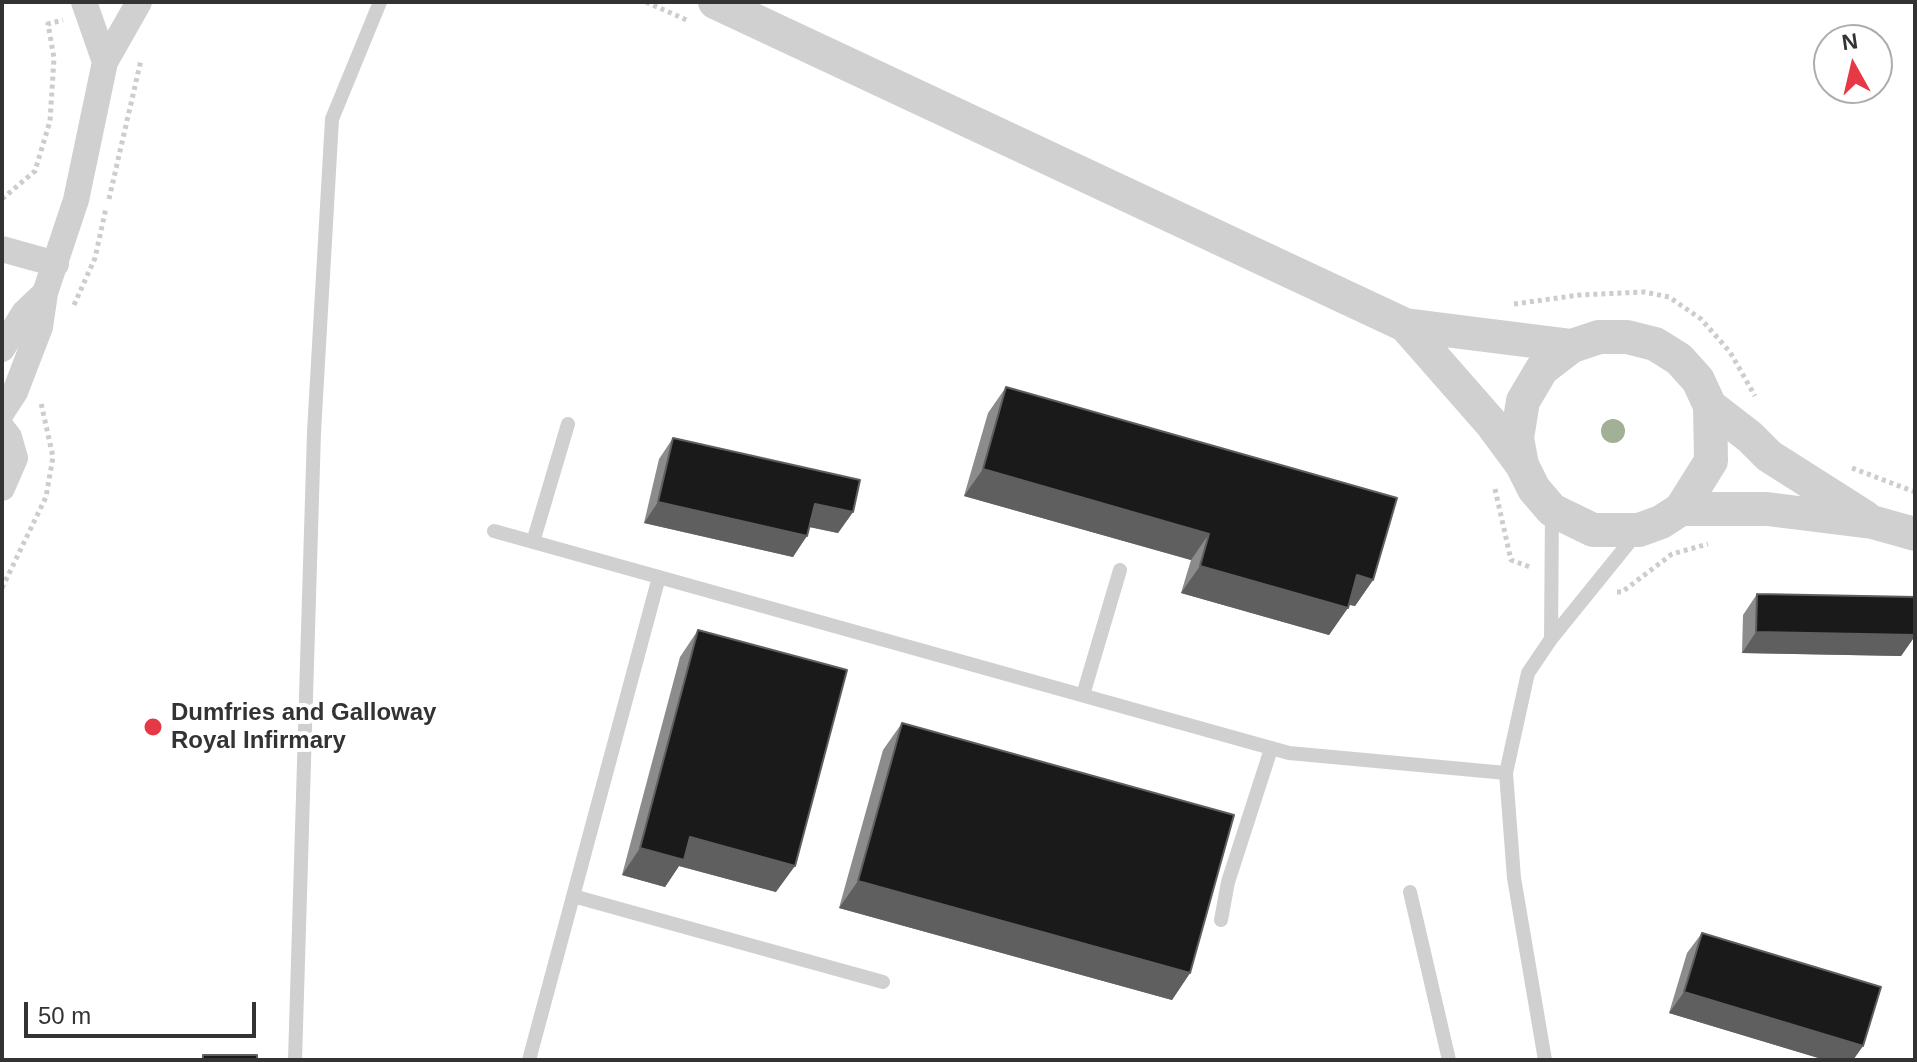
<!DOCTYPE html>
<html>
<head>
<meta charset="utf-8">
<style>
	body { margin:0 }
	#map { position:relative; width:1917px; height:1062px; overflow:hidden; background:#fff; font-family:Helvetica,sans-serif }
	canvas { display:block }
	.frame { position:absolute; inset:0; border:4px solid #333; pointer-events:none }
	.north { position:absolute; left:1813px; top:24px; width:80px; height:80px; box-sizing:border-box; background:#fff; border:2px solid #adadad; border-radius:50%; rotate:352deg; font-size:22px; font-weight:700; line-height:32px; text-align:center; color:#333 }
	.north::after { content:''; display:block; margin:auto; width:28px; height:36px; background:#e63946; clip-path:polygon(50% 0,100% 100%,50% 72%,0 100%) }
	.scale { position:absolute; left:24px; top:1002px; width:232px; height:36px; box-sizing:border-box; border:4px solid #333; border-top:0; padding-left:10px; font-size:24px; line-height:28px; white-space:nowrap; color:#333; -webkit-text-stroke:6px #fff; paint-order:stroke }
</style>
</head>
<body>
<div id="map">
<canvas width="1917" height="1062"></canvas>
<div class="frame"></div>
<div class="north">N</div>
<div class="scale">50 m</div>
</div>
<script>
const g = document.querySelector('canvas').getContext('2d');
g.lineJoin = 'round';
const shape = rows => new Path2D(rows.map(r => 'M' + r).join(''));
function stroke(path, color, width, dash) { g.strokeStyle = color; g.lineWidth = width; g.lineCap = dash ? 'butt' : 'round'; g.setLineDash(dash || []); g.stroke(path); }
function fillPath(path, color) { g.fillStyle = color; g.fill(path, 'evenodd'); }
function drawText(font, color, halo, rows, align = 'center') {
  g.font = font + ' Helvetica,sans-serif'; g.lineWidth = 8; g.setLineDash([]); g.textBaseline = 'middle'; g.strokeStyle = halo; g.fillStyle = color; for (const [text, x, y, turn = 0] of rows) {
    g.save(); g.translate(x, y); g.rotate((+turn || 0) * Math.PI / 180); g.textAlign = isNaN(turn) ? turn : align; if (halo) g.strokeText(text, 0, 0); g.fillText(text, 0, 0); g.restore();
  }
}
stroke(shape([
	[646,2,689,21],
	[2,199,35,171,50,121,54,58,48,24,63,20],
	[109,199,141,60],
	[1514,304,1579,295,1644,292,1669,297,1701,319,1730,352,1755,396],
	[74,305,95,258,106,208],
	[1852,468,1915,492],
	[1495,489,1511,560,1530,567],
	[2,588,46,497,53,457,41,403],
	[1617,592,1622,592,1672,554,1708,544]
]), '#cdcdcd', 5, [4, 4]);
stroke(shape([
	[494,531,1289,753,1506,773],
	[533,542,568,424],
	[1551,639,1636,534],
	[1083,695,1120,570],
	[1410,892,1449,1060],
	[573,896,883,982],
	[1221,920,1228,882,1271,749],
	[295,1060,314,432,332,119,380,2],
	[529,1060,659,577],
	[1545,1060,1514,878,1506,773,1528,673,1551,639,1552,510]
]), '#d0d0d0', 14);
stroke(shape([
	[84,2,105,62],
	[2,249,56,264],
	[2,349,24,313,45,293],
	[2,412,15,392,40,327,45,293,76,200,105,62,139,2],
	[2,428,9,437,15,458,2,488]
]), '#d0d0d0', 26);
stroke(shape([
	[715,2,1405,325,1572,346],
	[1405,325,1491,423,1522,465],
	[1710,406,1750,437,1769,456,1865,517],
	[1681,509,1711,461,1710,406,1698,380,1679,359,1655,344,1627,337,1599,337,1572,346,1542,369,1523,401,1517,438,1522,465,1534,489,1552,510,1593,530,1639,530,1661,522,1681,509,1767,509,1872,522,1915,534]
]), '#d0d0d0', 34);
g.fillStyle = '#a2b095';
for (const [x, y] of [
	[1613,431]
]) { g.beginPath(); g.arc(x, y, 12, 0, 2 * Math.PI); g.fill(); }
fillPath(shape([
	[1006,387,1373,580,1355,606,1349,605,1329,635,1181,593,1191,560,964,496,988,413],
	[673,438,853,512,838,533,809,527,793,557,644,523,659,459],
	[1757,594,1915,597,1915,636,1901,656,1742,653,1743,615],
	[698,630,776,892,679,866,665,887,622,875,680,657],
	[902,723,1190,973,1172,1000,839,908,883,750],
	[1702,933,1863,1046,1853,1060,1825,1060,1669,1013,1687,953]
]), '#8c8c8c');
fillPath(shape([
	[983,469,1209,534,1191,560,964,496],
	[658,502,807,536,793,557,644,523],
	[815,504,853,512,838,533,800,525],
	[1200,566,1348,608,1329,635,1181,593],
	[1357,575,1373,580,1355,606,1339,602],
	[1756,632,1915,635,1915,636,1901,656,1742,653],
	[690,837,795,866,776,892,679,866,665,887,622,875,640,848],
	[858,881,1190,973,1172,1000,839,908],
	[1684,992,1863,1046,1853,1060,1825,1060,1669,1013]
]), '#5f5f5f');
const building = shape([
	[1006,387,1397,498,1373,580,1357,575,1348,608,1200,566,1209,534,983,469,1006,387],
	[673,438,860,480,853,512,815,504,807,536,658,502,673,438],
	[1757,594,1915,597,1915,635,1756,632,1757,594],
	[698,630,847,670,795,866,690,837,684,860,640,848,698,630],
	[902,723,1234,815,1190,973,858,881,902,723],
	[1702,933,1881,987,1863,1046,1684,992,1702,933],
	[203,1055,257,1055,257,1060,203,1060,203,1055]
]);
fillPath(building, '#1a1a1a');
stroke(building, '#5f5f5f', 2);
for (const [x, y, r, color] of [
	[153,727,10,"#e63946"]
]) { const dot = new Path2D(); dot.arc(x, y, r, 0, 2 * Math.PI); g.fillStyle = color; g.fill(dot); stroke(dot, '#fff', 3); }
drawText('bold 24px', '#333', '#fff', [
	["Dumfries and Galloway",171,713],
	["Royal Infirmary",171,741]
], 'left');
</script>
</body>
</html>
